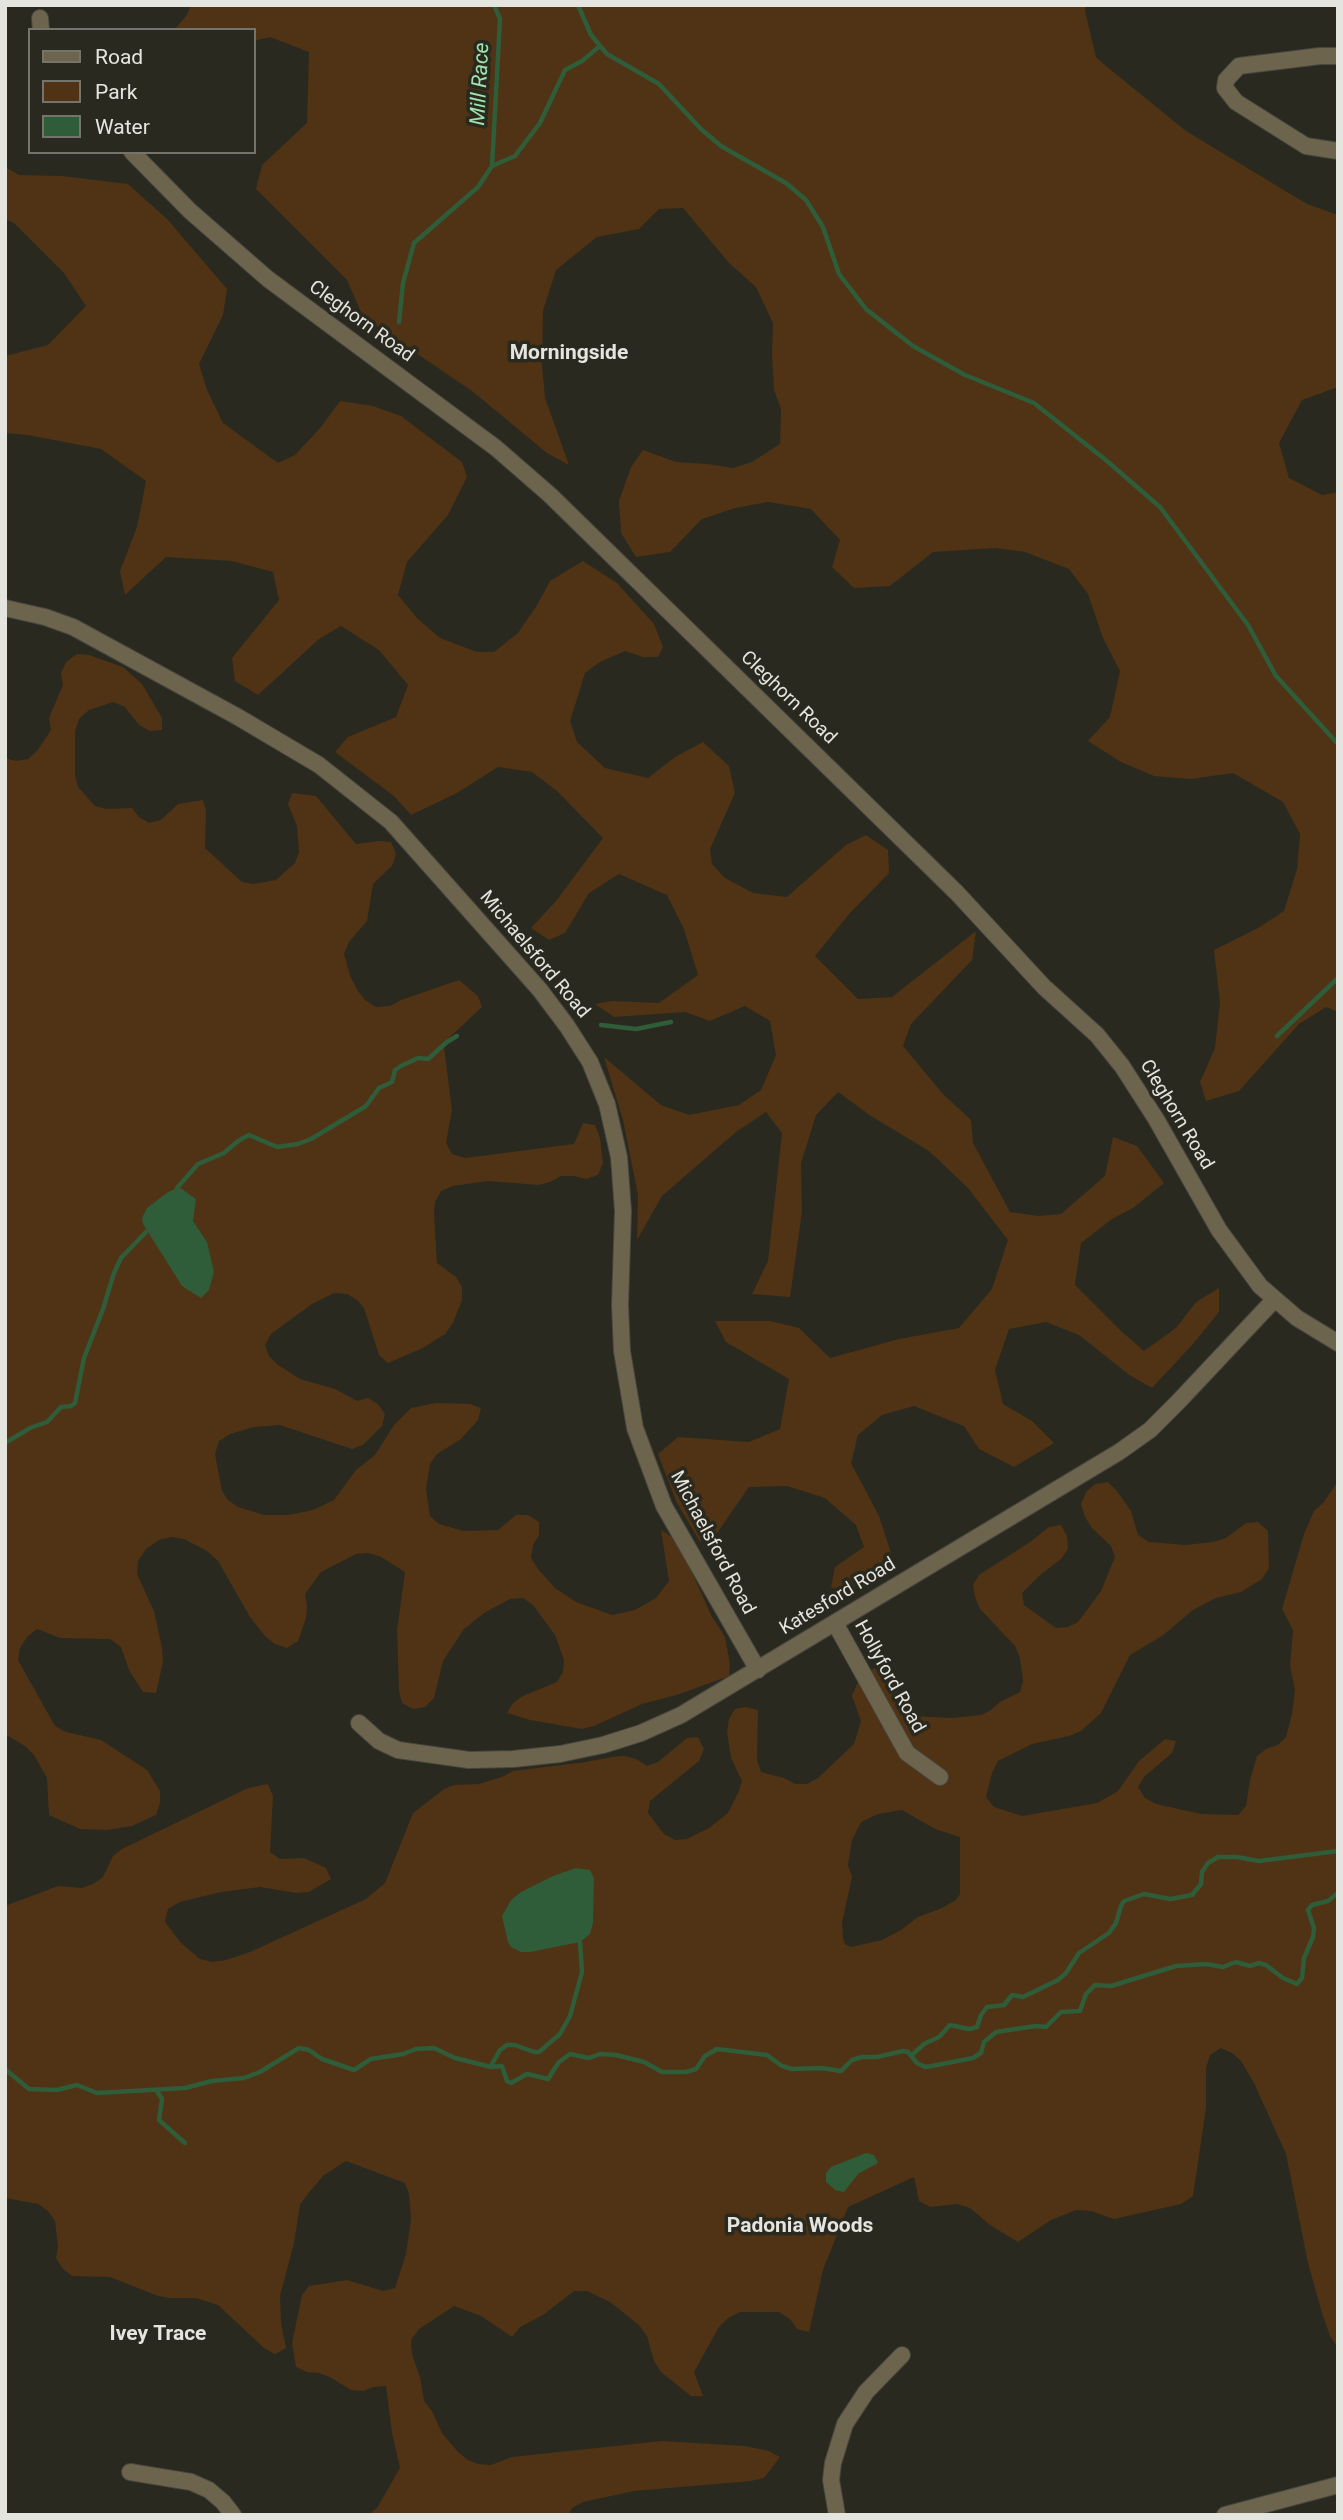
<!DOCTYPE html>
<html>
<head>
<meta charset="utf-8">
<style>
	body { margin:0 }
	#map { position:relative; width:1343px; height:2520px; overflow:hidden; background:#292920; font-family:Roboto,sans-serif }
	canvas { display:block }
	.frame { position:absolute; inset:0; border:7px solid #e5e5df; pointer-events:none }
	.legend { position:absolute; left:28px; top:28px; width:228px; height:126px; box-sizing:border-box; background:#292920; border:2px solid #74746c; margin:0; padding:9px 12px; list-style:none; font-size:21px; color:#e5e5df }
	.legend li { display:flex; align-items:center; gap:14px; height:35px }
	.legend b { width:35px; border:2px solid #74746c }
</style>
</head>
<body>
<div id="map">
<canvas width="1343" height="2520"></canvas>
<div class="frame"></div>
<ul class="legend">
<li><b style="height:9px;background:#6d644e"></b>Road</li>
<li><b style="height:19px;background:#4f3314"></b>Park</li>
<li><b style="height:19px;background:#2f5c39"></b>Water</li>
</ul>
</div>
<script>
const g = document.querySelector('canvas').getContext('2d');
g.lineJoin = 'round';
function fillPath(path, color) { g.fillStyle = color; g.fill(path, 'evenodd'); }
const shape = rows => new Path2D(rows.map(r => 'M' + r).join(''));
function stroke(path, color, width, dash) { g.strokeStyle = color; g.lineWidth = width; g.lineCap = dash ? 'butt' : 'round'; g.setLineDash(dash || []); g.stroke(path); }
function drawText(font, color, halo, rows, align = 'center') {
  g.font = font + ' Roboto,sans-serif'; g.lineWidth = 7; g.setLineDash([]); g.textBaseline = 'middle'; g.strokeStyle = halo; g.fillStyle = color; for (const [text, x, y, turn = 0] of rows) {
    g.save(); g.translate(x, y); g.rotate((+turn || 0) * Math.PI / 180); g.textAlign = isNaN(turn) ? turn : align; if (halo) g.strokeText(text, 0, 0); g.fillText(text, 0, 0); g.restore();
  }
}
fillPath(shape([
	[191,5,1086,5,1085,11,1096,57,1106,66,1186,131,1307,204,1338,215,1338,387,1302,400,1279,443,1289,478,1322,495,1338,492,1338,1012,1326,1007,1299,1024,1239,1091,1206,1101,1200,1082,1215,1048,1220,1003,1214,950,1258,928,1284,911,1297,869,1300,834,1283,802,1233,773,1191,779,1154,776,1121,762,1088,741,1110,717,1120,671,1103,638,1088,594,1069,569,1025,552,996,548,933,552,890,586,854,588,832,567,840,540,811,509,768,502,735,508,702,519,670,552,636,557,621,533,619,501,631,467,643,450,676,462,708,464,733,468,752,462,780,444,781,409,774,390,772,355,773,323,756,287,729,263,683,208,659,209,639,229,597,237,556,270,543,311,542,365,545,398,569,465,547,453,472,391,363,317,347,280,256,189,262,165,307,123,309,52,270,37,254,41,254,30,174,30,187,15],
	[5,167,19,175,62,176,128,184,168,220,227,289,223,315,199,364,207,390,223,423,278,463,295,455,321,427,340,401,373,406,401,416,462,462,467,477,448,515,407,562,398,595,417,618,440,638,477,652,494,652,518,633,537,605,550,581,583,561,617,583,654,624,663,647,658,657,643,657,625,651,600,662,585,673,570,721,577,742,605,768,648,778,675,757,703,742,729,766,735,793,710,849,712,864,725,878,753,893,787,897,846,845,866,835,888,850,889,873,850,913,815,956,858,999,892,997,976,931,972,960,911,1024,903,1046,943,1094,971,1120,973,1143,1010,1212,1039,1216,1061,1214,1105,1176,1113,1137,1137,1146,1164,1183,1133,1208,1112,1219,1081,1243,1075,1285,1120,1330,1144,1351,1176,1328,1196,1302,1219,1288,1219,1312,1193,1344,1152,1388,1128,1374,1079,1335,1046,1322,1009,1329,995,1370,1003,1404,1032,1421,1054,1443,1014,1467,979,1449,964,1426,914,1406,882,1415,858,1435,851,1463,879,1516,893,1559,862,1587,831,1588,835,1567,864,1547,856,1525,825,1498,787,1486,749,1487,715,1536,700,1542,676,1501,658,1454,678,1437,749,1442,780,1429,789,1379,726,1342,715,1321,770,1321,799,1328,830,1358,899,1339,959,1328,992,1289,1008,1240,968,1188,929,1151,871,1116,838,1092,816,1115,801,1163,802,1212,790,1297,752,1294,768,1261,782,1133,766,1112,736,1132,662,1196,637,1240,638,1195,623,1120,604,1057,661,1105,689,1115,739,1105,761,1090,776,1055,770,1021,745,1006,710,1021,685,1012,614,1017,595,1004,612,1001,659,1003,698,975,684,929,667,895,619,874,589,893,565,933,549,940,531,928,556,901,603,838,557,791,532,772,498,767,457,793,411,815,394,796,335,752,348,737,396,717,408,685,379,650,341,626,319,639,258,695,235,681,232,658,279,600,273,572,232,561,166,557,125,595,120,571,137,527,146,481,101,449,28,435,5,433,5,356,48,345,86,306,64,273,14,223,5,219],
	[77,654,89,655,123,667,142,684,162,718,162,730,150,731,139,725,125,707,113,702,89,710,79,719,75,731,75,775,78,787,95,806,106,809,132,808,139,817,149,823,161,820,178,804,203,800,206,811,205,848,242,882,253,884,276,880,295,863,299,852,297,826,288,804,292,793,316,796,356,844,380,841,391,842,396,854,392,866,373,884,367,921,349,942,344,954,351,978,358,991,365,1000,376,1007,390,1006,401,1000,459,980,478,996,482,1007,450,1037,444,1047,452,1110,446,1143,452,1154,465,1158,574,1144,583,1123,595,1125,600,1138,603,1163,598,1175,586,1179,574,1176,561,1176,550,1182,538,1185,488,1181,453,1186,441,1191,435,1202,434,1214,437,1263,456,1277,462,1287,462,1300,453,1323,445,1334,423,1348,388,1363,379,1355,364,1308,357,1300,347,1294,334,1293,312,1304,271,1334,265,1345,269,1356,278,1365,300,1379,335,1389,357,1401,368,1398,378,1404,385,1414,382,1426,363,1445,352,1449,280,1425,254,1427,230,1434,219,1441,215,1454,222,1491,228,1500,238,1507,264,1515,289,1515,313,1510,334,1500,356,1470,375,1455,394,1425,411,1408,436,1403,470,1404,481,1408,478,1420,461,1439,437,1454,430,1464,426,1489,430,1516,439,1524,463,1531,498,1530,516,1515,528,1515,539,1522,539,1535,533,1545,531,1558,538,1569,555,1588,576,1602,612,1615,635,1610,656,1598,669,1581,661,1530,672,1537,691,1570,711,1615,725,1637,730,1664,729,1676,680,1694,642,1704,594,1726,582,1729,530,1720,507,1713,513,1703,523,1696,557,1682,563,1672,564,1660,555,1635,533,1605,523,1598,510,1599,484,1613,464,1629,443,1661,434,1698,425,1707,413,1709,402,1703,399,1691,397,1630,405,1572,381,1557,369,1553,356,1554,321,1572,305,1594,307,1606,306,1618,298,1641,287,1648,275,1644,265,1636,250,1617,218,1561,207,1551,184,1539,172,1537,159,1540,146,1549,138,1561,137,1574,154,1611,162,1648,163,1662,156,1693,143,1692,129,1670,121,1647,110,1639,60,1638,37,1629,27,1637,20,1648,18,1660,55,1726,66,1732,101,1740,147,1770,160,1791,160,1803,156,1815,132,1826,107,1830,80,1829,49,1815,47,1778,34,1755,25,1746,5,1734,5,758,16,761,28,759,37,751,51,730,49,718,63,685,61,673,66,662],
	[1338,1481,1338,2348,1330,2336,1322,2313,1308,2263,1286,2154,1254,2083,1241,2061,1232,2053,1221,2048,1210,2055,1206,2068,1206,2108,1193,2196,1181,2204,1114,2219,1091,2211,1076,2210,1051,2220,1018,2242,990,2225,970,2208,957,2204,930,2207,919,2201,914,2177,848,2207,823,2270,809,2332,797,2329,790,2319,779,2312,740,2312,728,2318,719,2327,694,2372,703,2396,691,2396,661,2372,654,2361,647,2336,639,2325,610,2302,587,2291,574,2291,543,2315,520,2327,512,2337,481,2316,454,2306,419,2329,411,2340,412,2354,420,2377,424,2401,432,2411,442,2433,458,2452,468,2460,478,2464,491,2465,512,2457,662,2441,745,2446,769,2451,780,2457,764,2478,751,2481,634,2491,583,2502,572,2508,569,2515,368,2515,377,2508,400,2468,392,2433,386,2386,374,2387,363,2391,351,2390,330,2377,319,2373,307,2372,296,2367,292,2343,302,2295,309,2286,347,2280,383,2291,395,2288,406,2254,411,2219,409,2194,405,2183,346,2161,324,2175,307,2195,300,2205,294,2243,280,2296,281,2323,286,2348,275,2354,264,2348,218,2305,196,2298,170,2298,158,2296,110,2277,72,2276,62,2268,56,2258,58,2246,55,2221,48,2211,38,2204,5,2198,5,1906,58,1886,82,1888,93,1884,103,1877,113,1856,122,1849,248,1788,268,1784,273,1796,270,1852,280,1859,304,1858,326,1868,331,1879,309,1892,296,1893,260,1887,221,1892,180,1902,168,1909,165,1922,181,1943,200,1959,212,1962,226,1960,250,1952,366,1899,385,1883,413,1813,444,1789,454,1785,479,1784,502,1777,513,1771,586,1762,612,1757,624,1756,636,1759,647,1766,658,1762,687,1738,698,1737,704,1749,699,1761,650,1801,648,1813,664,1834,675,1840,687,1839,709,1828,728,1813,738,1793,742,1781,731,1758,727,1731,729,1719,735,1709,746,1707,758,1710,757,1760,761,1772,784,1778,795,1784,807,1784,818,1778,854,1744,861,1721,852,1696,857,1684,865,1675,874,1668,893,1684,913,1716,951,1718,981,1715,991,1710,1000,1702,1020,1692,1023,1681,1020,1658,1015,1646,980,1609,975,1597,973,1585,979,1575,1030,1542,1049,1527,1061,1525,1067,1536,1068,1549,1061,1559,1040,1575,1022,1593,1024,1605,1056,1628,1068,1627,1078,1622,1101,1591,1115,1557,1111,1546,1092,1528,1085,1517,1081,1504,1086,1492,1095,1484,1108,1482,1117,1491,1131,1511,1138,1535,1149,1542,1186,1545,1213,1542,1226,1538,1246,1523,1258,1522,1268,1531,1269,1568,1262,1579,1241,1592,1216,1598,1193,1610,1162,1636,1130,1655,1101,1713,1081,1731,1069,1736,1032,1744,998,1761,992,1773,986,1797,994,1807,1022,1816,1097,1803,1118,1791,1139,1761,1165,1739,1176,1741,1172,1753,1144,1777,1138,1787,1145,1798,1156,1804,1201,1814,1238,1815,1246,1806,1250,1780,1257,1756,1266,1749,1278,1745,1286,1737,1292,1714,1295,1690,1290,1665,1293,1630,1282,1609,1304,1534,1314,1511,1323,1503],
	[902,1810,935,1829,960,1837,960,1894,956,1900,942,1908,918,1917,901,1930,882,1940,851,1947,845,1944,843,1938,842,1923,852,1877,848,1865,852,1840,861,1822,878,1814]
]), '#4f3314');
fillPath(shape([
	[177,1188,182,1189,196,1199,193,1221,207,1242,214,1272,209,1290,201,1298,182,1286,143,1224,142,1218,147,1208,168,1192],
	[576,1868,590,1870,594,1878,593,1923,590,1934,580,1942,530,1952,521,1952,511,1947,508,1942,502,1916,511,1900,521,1892,553,1876],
	[866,2153,874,2155,878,2163,858,2174,844,2192,835,2190,826,2182,826,2173,831,2167]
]), '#2f5c39');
stroke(shape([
	[578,5,591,35,607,54,659,84,701,129,721,146,786,183,806,200,823,227,839,274,866,309,913,346,965,375,1034,403,1107,461,1160,507,1248,625,1276,676,1338,744],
	[492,166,500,19,494,5],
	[399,322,403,283,414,243,478,187,492,166,515,156,540,123,565,70,582,61,600,46],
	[601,1025,636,1029,671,1022],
	[1277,1036,1338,978],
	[177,1188,198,1164,224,1153,238,1141,249,1135,277,1147,298,1144,311,1139,366,1106,379,1088,392,1082,395,1070,401,1066,418,1058,428,1059,447,1042,457,1036],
	[5,1443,30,1428,47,1422,61,1407,71,1406,75,1403,84,1358,103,1309,114,1273,121,1258,146,1232],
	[912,2055,924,2044,939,2037,950,2025,969,2029,977,2027,981,2015,987,2007,1004,2005,1012,1995,1023,1997,1058,1980,1066,1973,1079,1953,1109,1933,1116,1923,1121,1906,1124,1901,1144,1894,1170,1899,1192,1895,1201,1884,1202,1872,1208,1863,1218,1857,1237,1857,1259,1861,1338,1851],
	[491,2066,500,2050,507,2045,515,2045,534,2052,539,2052,560,2034,570,2016,582,1972,580,1942],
	[5,2069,29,2089,57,2090,77,2085,97,2093,185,2088,212,2081,244,2078,260,2072,299,2048,309,2050,322,2059,354,2070,371,2059,403,2054,416,2049,434,2048,455,2058,491,2067,502,2066,507,2081,511,2083,527,2074,548,2079,559,2062,570,2054,589,2058,600,2054,616,2055,644,2062,662,2072,686,2072,696,2069,705,2056,717,2049,767,2055,782,2066,792,2069,821,2068,841,2071,852,2060,862,2057,877,2057,903,2051,908,2052,917,2063,925,2067,932,2066,973,2058,981,2053,984,2042,996,2032,1036,2026,1046,2027,1061,2012,1080,2011,1086,1994,1095,1985,1111,1986,1176,1966,1206,1964,1223,1967,1236,1962,1250,1966,1259,1963,1266,1965,1283,1978,1297,1984,1302,1978,1304,1958,1313,1937,1314,1928,1308,1910,1312,1905,1328,1901,1338,1893],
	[157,2091,162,2099,159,2120,185,2143]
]), '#2f5c39', 4.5);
const street = shape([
	[40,18,41,30],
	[1338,56,1320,56,1239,66,1226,80,1225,88,1236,102,1306,146,1338,151],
	[132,152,190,211,268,279,496,448,550,495,957,893,1044,987,1097,1035,1122,1066,1156,1119,1219,1230,1260,1286,1297,1318,1338,1343],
	[5,608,45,617,73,627,238,717,319,765,391,822,540,990,567,1026,590,1062,607,1104,619,1157,623,1211,620,1305,622,1351,635,1428,664,1506,758,1670],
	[835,1623,907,1753,940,1777],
	[359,1723,379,1741,398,1750,469,1760,513,1759,560,1754,603,1745,641,1733,681,1715,1119,1452,1150,1430,1178,1402,1274,1300],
	[130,2472,191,2482,209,2490,223,2502,233,2515],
	[837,2515,831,2480,833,2463,845,2424,866,2392,902,2355],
	[1225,2515,1338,2485]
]);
stroke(street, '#47473f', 18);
stroke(street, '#6d644e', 16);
drawText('19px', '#e5e5df', '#292920', [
	["Cleghorn Road",361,322,36],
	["Cleghorn Road",788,698,44],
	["Michaelsford Road",534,955,50],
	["Cleghorn Road",1176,1115,59],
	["Michaelsford Road",712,1543,62],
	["Katesford Road",838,1597,-31],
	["Hollyford Road",889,1677,61]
]);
drawText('italic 21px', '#9ee5ab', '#292920', [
	["Mill Race",481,84,-87]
]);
drawText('bold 21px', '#e5e5df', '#292920', [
	["Morningside",569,354],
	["Padonia Woods",800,2227],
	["Ivey Trace",158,2335]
]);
</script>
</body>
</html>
